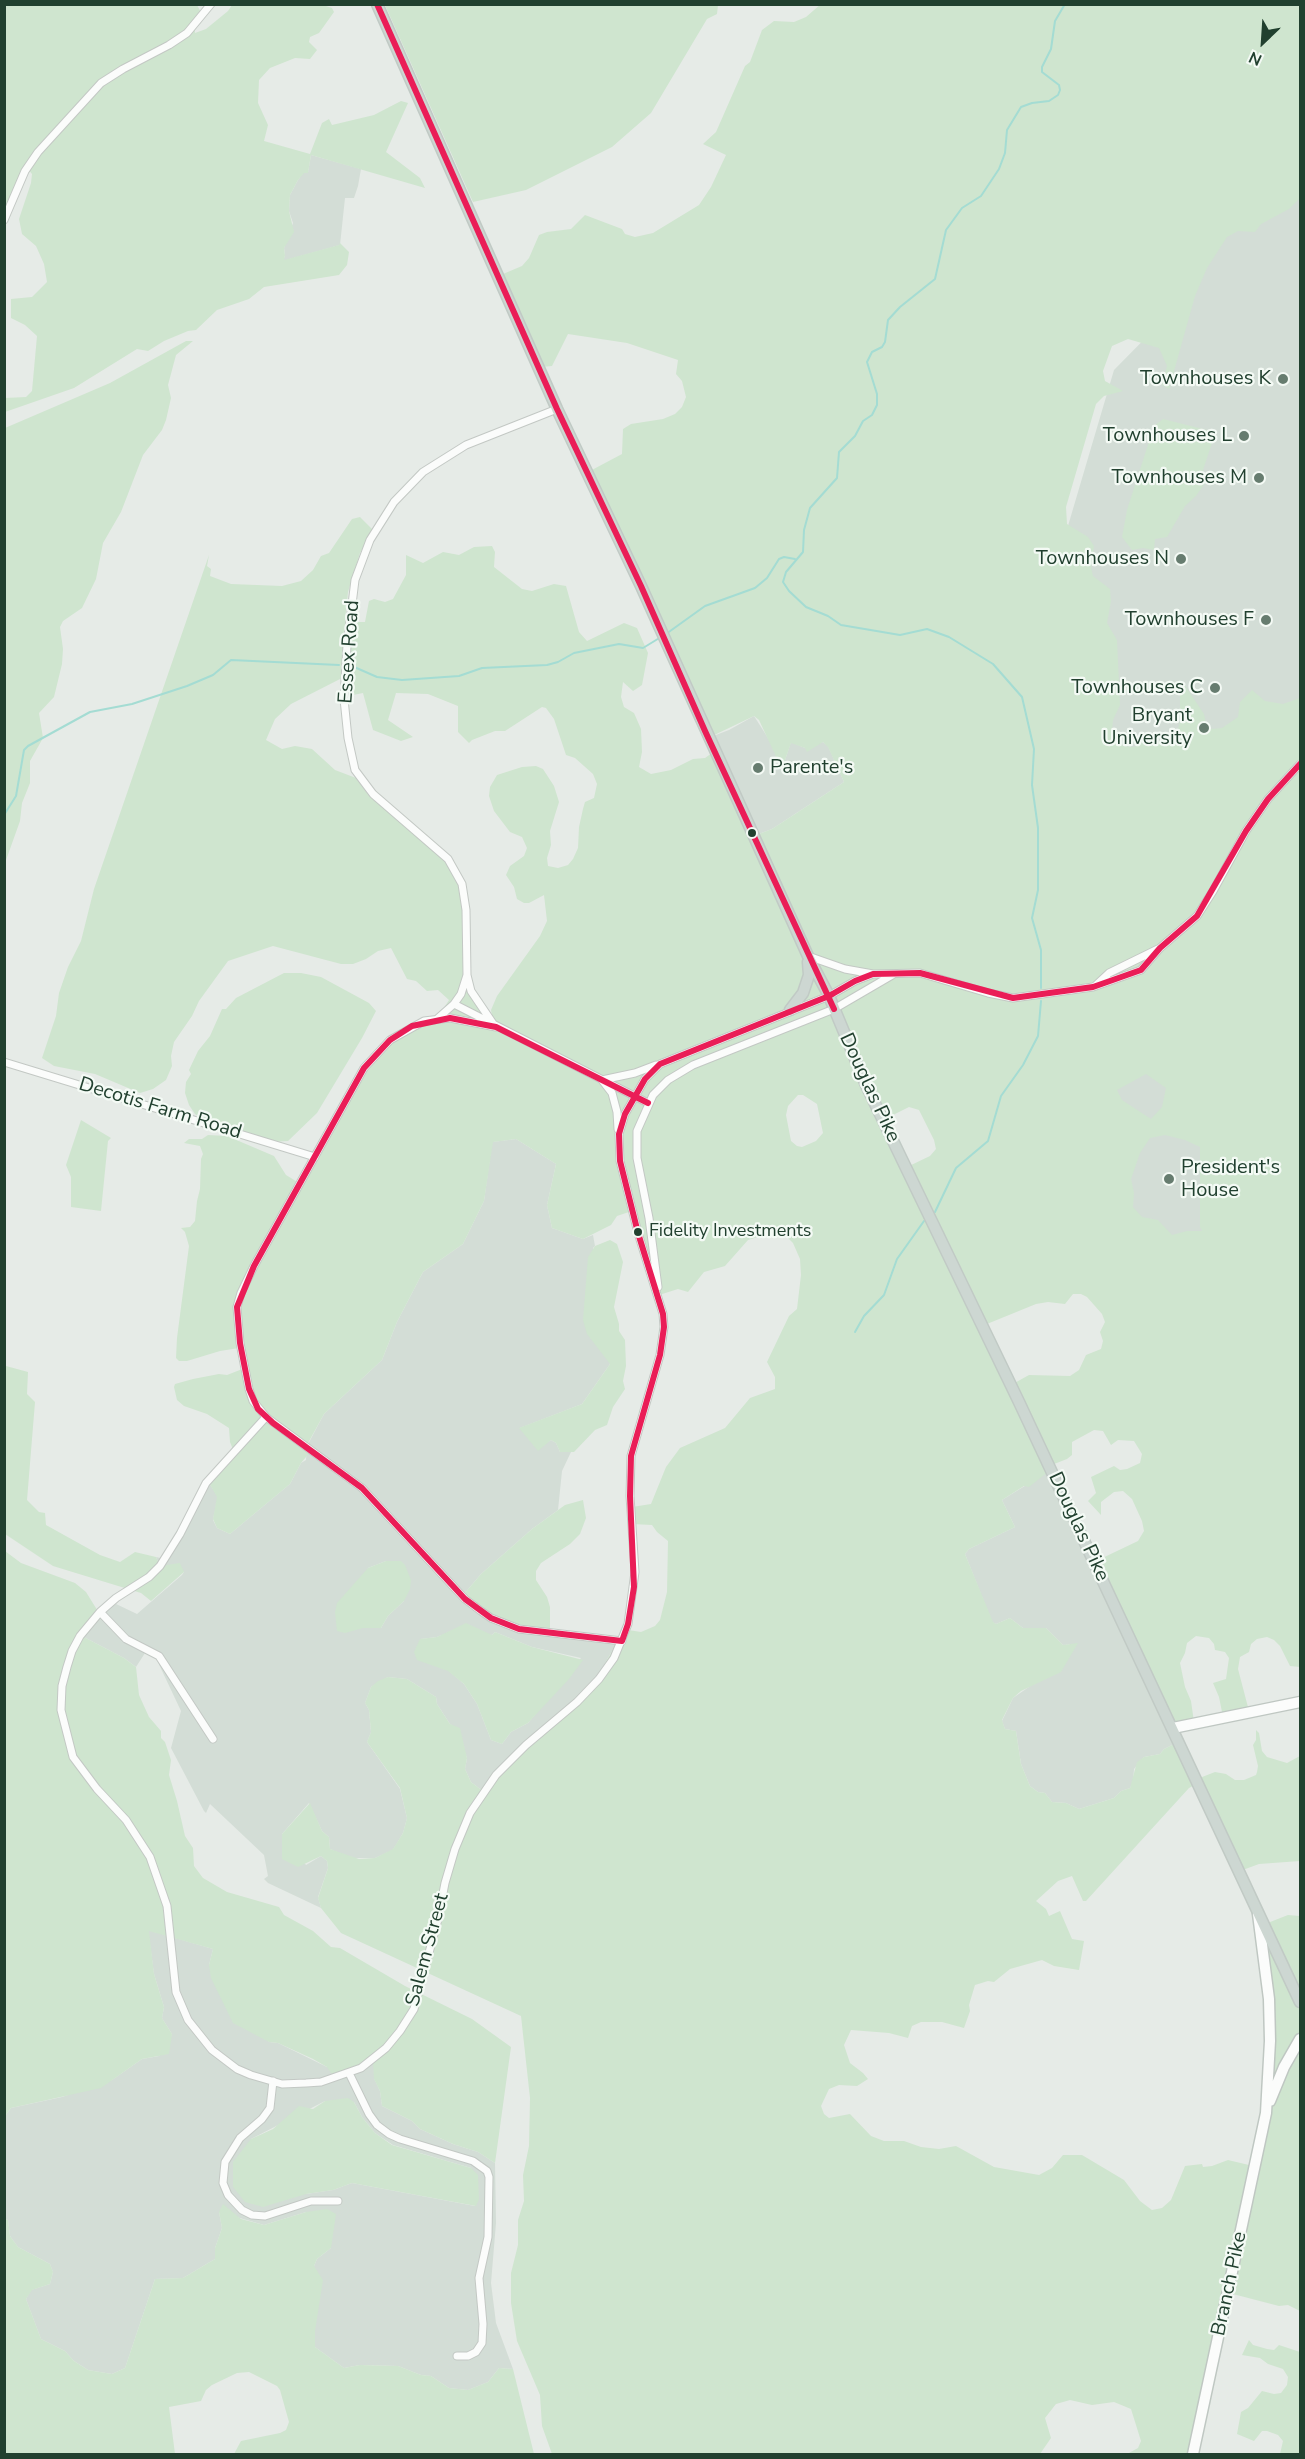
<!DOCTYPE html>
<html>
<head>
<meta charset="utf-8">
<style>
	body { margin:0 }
	#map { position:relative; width:1305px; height:2459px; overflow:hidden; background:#e6ebe7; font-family:"Nunito Sans",sans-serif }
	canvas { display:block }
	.frame { position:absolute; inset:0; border:6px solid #21402f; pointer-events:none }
	.north { position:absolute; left:1233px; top:12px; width:60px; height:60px; -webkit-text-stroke:4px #f4faf5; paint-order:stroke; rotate:205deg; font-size:16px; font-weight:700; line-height:24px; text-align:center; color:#21402f }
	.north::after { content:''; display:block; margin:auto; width:21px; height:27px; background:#21402f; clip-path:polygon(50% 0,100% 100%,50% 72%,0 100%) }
</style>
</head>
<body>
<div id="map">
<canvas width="1305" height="2459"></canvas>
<div class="frame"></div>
<div class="north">N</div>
</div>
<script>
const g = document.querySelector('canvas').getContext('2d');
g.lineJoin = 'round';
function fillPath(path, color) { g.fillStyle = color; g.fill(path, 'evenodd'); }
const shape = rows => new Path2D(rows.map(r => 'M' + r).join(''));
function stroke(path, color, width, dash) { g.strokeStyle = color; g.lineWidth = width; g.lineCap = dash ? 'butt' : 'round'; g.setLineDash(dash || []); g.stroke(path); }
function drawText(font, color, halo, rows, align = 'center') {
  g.font = font + ' "Nunito Sans",sans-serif'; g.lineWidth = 4.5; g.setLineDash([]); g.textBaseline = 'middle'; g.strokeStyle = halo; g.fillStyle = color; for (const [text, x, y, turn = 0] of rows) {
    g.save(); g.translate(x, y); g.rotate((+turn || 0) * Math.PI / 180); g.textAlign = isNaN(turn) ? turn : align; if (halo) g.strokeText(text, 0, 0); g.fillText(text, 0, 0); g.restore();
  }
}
fillPath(shape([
	[311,155,361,169,358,186,354,198,345,198,340,245,283,261,285,255,284,248,293,223,289,211,290,195,298,180,303,173,308,172],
	[1300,190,1300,1322,1103,1225,1060,553,1114,370,1183,300,1203,246],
	[754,716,784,763,791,742,805,748,823,742,828,746,844,782,772,829,756,835,708,738,729,730],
	[516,1139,556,1164,547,1205,552,1228,583,1239,593,1235,595,1246,593,1248,610,1364,582,1404,520,1428,546,1443,551,1440,556,1443,560,1452,571,1452,562,1471,558,1510,532,1529,481,1574,464,1594,517,1630,619,1639,590,1689,484,1792,471,1782,465,1769,467,1758,455,1728,450,1724,437,1704,436,1697,407,1679,388,1677,371,1687,365,1703,369,1710,371,1732,367,1742,400,1789,407,1818,403,1833,393,1850,375,1858,351,1858,330,1849,329,1837,322,1831,309,1803,282,1834,306,1865,321,1856,327,1861,328,1868,318,1897,321,1908,268,1883,264,1879,268,1876,264,1855,210,1804,206,1813,204,1811,171,1748,181,1711,155,1656,145,1653,136,1667,124,1658,80,1635,99,1613,116,1604,137,1614,182,1575,184,1572,160,1566,156,1557,165,1559,208,1481,218,1497,213,1520,217,1528,230,1534,290,1484,301,1463,306,1460,307,1446,324,1414,382,1360,397,1322,423,1272,463,1244,484,1201,492,1142],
	[386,1561,404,1601,388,1616,381,1628,363,1628,368,1568],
	[460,1628,492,1635,495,1632,532,1647,581,1658,528,1723,511,1732,502,1744,491,1740,477,1704,464,1684,448,1670,421,1639,437,1637],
	[1049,1471,1178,1742,1164,1749,1160,1754,1144,1757,1134,1769,1133,1782,1130,1788,1121,1791,1114,1798,1079,1809,1066,1803,1052,1802,1045,1793,1038,1792,1030,1786,1021,1764,1016,1731,1005,1729,1002,1721,1013,1698,1036,1682,1077,1644,1063,1645,1046,1628,1023,1628,1010,1618,996,1624,992,1622,965,1554,969,1549,1015,1527,1002,1500],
	[148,1930,213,1949,209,1965,269,2042,278,2043,327,2067,374,2062,374,2078,380,2091,382,2106,412,2121,420,2129,453,2144,478,2152,495,2163,496,2223,491,2283,496,2323,513,2369,499,2368,488,2382,468,2390,449,2388,431,2376,421,2375,398,2366,360,2365,344,2368,315,2347,314,2266,317,2259,331,2248,306,2212,264,2225,219,2212,222,2228,215,2248,215,2259,183,2278,155,2279,125,2368,112,2374,88,2370,74,2361,65,2351,41,2339,26,2299,31,2290,50,2284,53,2272,50,2264,18,2247,10,2236,8,2220,5,2219,5,2116,11,2108,62,2097,112,2080,142,2059,159,2056,172,2034,162,2018,164,2007,154,1974],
	[325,2101,354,2102,362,2117,375,2133,393,2145,471,2168,475,2206,352,2183,333,2190,306,2194,251,2139]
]), '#d3ddd6');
fillPath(shape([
	[320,4,332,8,334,12,319,33,310,37,309,42,317,50,310,59,295,58,270,68,259,80,258,103,268,125,264,141,310,154,322,123,329,119,332,125,374,115,401,101,408,103,386,152,420,178,425,188,311,155,308,173,304,173,298,180,290,195,289,211,294,232,284,248,285,255,284,260,339,245,340,243,349,252,347,265,339,275,264,287,249,299,217,310,196,330,188,331,164,341,148,351,137,349,74,388,5,412,5,398,26,397,32,391,37,336,25,325,11,318,11,299,32,297,47,282,44,264,36,246,22,234,19,219,31,183,32,174,27,168,5,223,5,5,197,5,203,16,194,24,195,33,206,29,228,11,232,5],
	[821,4,1300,5,1300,198,1289,209,1261,224,1255,232,1238,231,1227,237,1207,268,1195,296,1169,389,1162,385,1167,366,1159,348,1128,339,1112,346,1103,371,1105,381,1123,391,1104,396,1096,404,1066,507,1067,524,1088,537,1094,546,1091,567,1093,576,1110,589,1111,601,1107,623,1117,640,1120,705,1113,720,1112,730,1123,746,1134,747,1142,743,1167,741,1177,732,1180,722,1180,683,1184,684,1204,714,1206,723,1212,729,1222,728,1238,717,1240,702,1252,690,1265,701,1283,704,1300,698,1300,1667,1290,1666,1280,1646,1274,1640,1267,1637,1257,1639,1251,1644,1249,1652,1240,1657,1238,1669,1249,1711,1223,1717,1219,1697,1213,1683,1226,1679,1229,1658,1225,1652,1215,1650,1214,1644,1209,1638,1196,1636,1187,1643,1185,1653,1180,1663,1185,1687,1191,1701,1194,1722,1175,1727,1094,1562,1138,1541,1144,1531,1142,1521,1132,1499,1123,1491,1114,1492,1101,1502,1101,1515,1088,1501,1096,1493,1091,1477,1114,1466,1120,1470,1127,1469,1140,1463,1142,1454,1134,1441,1118,1440,1111,1445,1103,1431,1094,1430,1072,1442,1072,1455,1067,1459,1049,1466,1049,1471,1029,1487,1024,1486,1002,1500,1015,1527,969,1549,965,1554,993,1622,996,1624,1010,1618,1023,1628,1046,1628,1063,1645,1078,1643,1061,1672,1021,1691,1013,1698,1002,1720,1005,1729,1016,1731,1021,1764,1030,1786,1038,1792,1045,1793,1052,1802,1066,1803,1079,1809,1114,1798,1121,1791,1130,1788,1137,1762,1144,1757,1160,1754,1164,1749,1178,1742,1197,1779,1215,1772,1226,1774,1235,1780,1244,1780,1256,1775,1257,1772,1258,1766,1253,1745,1256,1740,1256,1730,1259,1733,1262,1751,1267,1757,1287,1763,1300,1756,1300,1861,1259,1864,1240,1871,1197,1784,1189,1788,1086,1901,1083,1901,1072,1876,1058,1881,1036,1901,1046,1909,1049,1916,1060,1911,1072,1939,1084,1941,1079,1970,1054,1966,1042,1960,1010,1969,994,1982,988,1981,975,1985,969,2005,970,2011,964,2028,942,2022,921,2022,912,2026,908,2038,889,2033,851,2030,844,2045,850,2063,863,2073,868,2079,857,2086,839,2085,829,2089,821,2106,824,2114,829,2118,850,2114,871,2136,884,2141,904,2141,921,2147,939,2149,956,2146,994,2167,1039,2175,1052,2168,1063,2155,1082,2155,1124,2180,1140,2201,1152,2210,1162,2208,1171,2200,1185,2166,1202,2164,1203,2167,1212,2166,1228,2160,1253,2166,1267,2107,1265,1924,1288,1915,1300,1916,1300,2311,1288,2305,1279,2306,1229,2293,1193,2454,1127,2454,1138,2448,1141,2441,1131,2409,1114,2402,1092,2405,1070,2400,1056,2404,1045,2418,1051,2438,1040,2454,552,2454,542,2426,540,2395,517,2341,511,2303,511,2273,518,2245,518,2220,524,2201,523,2175,529,2146,530,2098,521,2016,341,1933,321,1908,318,1898,328,1868,327,1861,321,1856,298,1867,282,1859,282,1834,310,1803,322,1831,329,1837,330,1849,359,1859,375,1858,393,1849,403,1833,407,1818,400,1788,367,1742,371,1732,369,1710,365,1703,371,1687,378,1681,388,1677,407,1679,436,1697,437,1704,450,1724,460,1728,467,1758,465,1769,471,1782,484,1792,497,1773,590,1689,619,1639,622,1629,641,1632,655,1626,660,1620,667,1592,668,1541,657,1532,652,1525,632,1524,632,1507,651,1504,666,1467,680,1448,725,1428,750,1398,775,1389,775,1377,767,1362,789,1316,797,1309,801,1275,800,1259,793,1243,786,1236,772,1234,766,1237,761,1236,748,1240,725,1266,704,1272,688,1292,678,1289,659,1295,635,1210,617,1216,611,1225,583,1239,552,1228,547,1205,556,1164,516,1139,493,1142,484,1201,463,1244,423,1272,397,1322,382,1360,324,1414,307,1445,311,1451,301,1463,290,1484,230,1534,217,1528,213,1519,217,1497,208,1481,234,1452,230,1442,229,1428,207,1414,184,1406,177,1400,174,1387,175,1384,193,1379,219,1374,227,1375,245,1368,239,1348,220,1351,187,1361,179,1361,176,1358,177,1338,189,1246,185,1232,181,1228,190,1227,195,1221,197,1201,200,1189,201,1159,203,1154,200,1146,184,1143,189,1139,202,1139,208,1135,227,1136,274,1156,286,1175,299,1183,367,1064,389,1042,440,1014,449,1000,438,990,427,991,416,981,407,979,391,948,378,951,366,959,353,964,341,964,273,946,228,961,199,1001,192,1016,174,1042,171,1056,172,1066,166,1080,153,1089,140,1093,95,1074,54,1066,42,1058,56,1016,59,993,68,967,81,941,94,889,209,555,207,566,211,569,210,576,231,584,282,586,301,581,313,570,321,556,329,553,352,519,360,517,373,530,360,553,348,592,345,620,347,622,365,622,369,601,374,599,385,602,393,599,406,575,406,555,423,563,443,552,459,555,474,547,492,546,495,552,494,567,522,589,532,591,554,584,566,586,579,632,587,641,624,623,637,628,648,653,642,685,633,691,623,682,621,697,624,707,634,713,641,729,642,752,639,767,651,774,671,770,693,759,705,758,712,753,756,835,772,829,844,782,828,747,823,742,807,752,805,748,791,743,784,763,780,765,759,720,754,716,708,738,590,471,622,454,623,429,631,424,663,419,675,414,682,407,686,397,682,381,676,374,678,360,627,343,568,334,552,366,541,367,503,274,522,266,529,258,539,235,547,232,571,229,585,215,622,229,625,234,635,237,653,233,699,205,711,187,726,155,703,144,716,132,745,66,750,62,762,30,774,21,794,22,806,17],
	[342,678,343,697,363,693,373,730,401,741,413,737,388,720,396,693,428,694,458,706,458,732,469,743,472,740,495,731,505,731,542,707,546,708,554,719,566,755,575,758,593,774,597,784,594,798,585,802,583,809,579,827,578,848,573,859,568,865,558,868,548,866,547,858,551,845,550,831,559,802,554,786,543,769,536,766,522,767,497,775,490,787,489,796,494,811,510,832,522,837,527,848,524,856,510,866,506,875,514,887,517,899,524,903,529,903,544,895,547,921,540,936,497,996,491,1010,494,1027,464,982,464,913,457,873,424,840,370,797,356,778,335,770,312,749,295,746,282,749,266,740,275,719,291,704],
	[1146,1074,1166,1088,1162,1107,1151,1119,1122,1100,1117,1090],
	[798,1095,803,1095,817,1104,823,1133,816,1141,802,1147,797,1146,791,1141,786,1115,788,1106],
	[909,1107,919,1110,934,1140,936,1149,930,1156,907,1167,885,1119],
	[1165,1135,1185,1140,1200,1147,1200,1227,1202,1231,1187,1231,1172,1235,1158,1220,1142,1217,1133,1207,1134,1193,1131,1179,1140,1153,1150,1138],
	[1073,1294,1081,1294,1087,1297,1102,1314,1105,1322,1100,1332,1103,1341,1101,1349,1086,1355,1079,1370,1070,1376,1029,1375,1011,1385,982,1326,1036,1304,1048,1302,1065,1304],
	[385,5,718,5,717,14,707,19,651,113,612,147,526,190,473,202],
	[186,341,193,341,176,355,168,385,171,398,166,420,162,430,143,455,121,512,103,543,96,579,82,608,63,621,60,627,63,649,62,664,54,697,39,713,43,738,30,761,30,783,22,803,20,821,5,863,5,428,110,383],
	[1163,419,1211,431,1214,437,1203,470,1207,480,1196,496,1185,506,1167,537,1155,539,1154,550,1143,548,1132,550,1122,537,1127,510,1154,426],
	[284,973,301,973,321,977,369,1003,376,1011,362,1038,317,1113,288,1141,271,1142,203,1120,195,1114,189,1105,185,1093,186,1082,191,1074,189,1070,198,1051,210,1036,222,1009,226,1009,236,998],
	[81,1120,111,1138,108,1141,101,1211,71,1207,71,1177,66,1165],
	[610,1240,617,1244,623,1262,614,1307,619,1324,619,1331,625,1340,626,1366,623,1381,625,1389,613,1407,607,1425,595,1430,574,1452,560,1452,556,1443,551,1440,538,1451,519,1428,582,1404,610,1364,587,1334,583,1320,588,1257,595,1246],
	[6,1366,28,1372,27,1394,35,1402,27,1500,39,1512,45,1513,46,1525,100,1555,120,1562,135,1552,156,1557,160,1566,180,1563,184,1572,151,1601,141,1593,53,1566,5,1534],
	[583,1500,586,1518,580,1534,570,1544,541,1563,536,1571,536,1580,547,1597,550,1607,550,1631,517,1630,479,1611,464,1594,481,1574,532,1529,565,1505],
	[5,1551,21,1563,75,1583,86,1592,99,1613,80,1635,124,1658,136,1667,139,1695,149,1717,161,1731,161,1738,165,1742,171,1760,169,1775,177,1801,185,1836,193,1848,194,1866,203,1878,227,1892,279,1907,284,1915,313,1931,331,1947,340,1948,405,1986,472,2019,511,2047,495,2163,478,2152,453,2144,420,2129,412,2121,382,2106,380,2091,374,2079,373,2062,335,2079,327,2067,313,2059,278,2043,269,2042,233,2023,211,1978,209,1965,213,1949,149,1931,154,1974,164,2007,162,2018,172,2034,169,2054,142,2059,101,2088,11,2108,5,2116],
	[386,1561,401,1561,405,1565,411,1580,410,1589,404,1601,388,1616,381,1628,363,1628,345,1633,337,1631,335,1612,337,1603,368,1568],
	[466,1623,492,1635,495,1632,532,1647,583,1660,569,1679,528,1723,511,1732,502,1744,491,1740,477,1704,464,1684,448,1671,417,1660,414,1652,420,1639,437,1637],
	[348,2098,354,2102,362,2117,375,2133,392,2145,471,2168,478,2175,479,2199,476,2206,352,2183,333,2190,306,2194,263,2207,245,2202,233,2187,233,2162,251,2139,273,2129,299,2106,313,2109,325,2101],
	[223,2204,241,2219,264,2225,306,2212,327,2209,336,2214,331,2248,317,2259,314,2266,323,2280,315,2331,315,2347,344,2368,360,2365,398,2366,421,2375,431,2376,449,2388,468,2390,488,2382,499,2368,513,2369,534,2454,234,2454,241,2441,280,2433,286,2430,289,2422,280,2390,277,2386,249,2372,237,2373,212,2385,206,2390,201,2401,169,2407,175,2454,5,2454,5,2219,8,2220,10,2236,18,2247,50,2264,53,2272,50,2284,32,2290,26,2299,41,2339,65,2351,74,2361,88,2370,112,2374,125,2368,155,2279,183,2278,215,2259,215,2248,222,2228,219,2212],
	[1249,2340,1253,2345,1267,2349,1274,2350,1279,2345,1300,2352,1300,2454,1280,2454,1283,2441,1278,2435,1267,2431,1262,2431,1254,2441,1237,2434,1241,2412,1248,2408,1262,2391,1274,2394,1281,2393,1287,2385,1288,2377,1283,2369,1268,2364,1260,2358,1242,2355]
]), '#cfe5cf');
stroke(shape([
	[666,634,705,606,755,588,767,578,779,559,784,557,795,559],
	[352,666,377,677,402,680,459,676,482,668,547,665,558,662,574,653,619,644,643,648,661,637],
	[4,815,16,796,24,750,28,746,90,712,132,704,187,686,213,675,231,660,339,665],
	[1041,988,1041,950,1032,918,1038,890,1038,828,1032,785,1034,749,1022,697,993,664,949,637,927,629,900,635,841,625,828,616,806,607,789,591,783,582,786,572,803,552,804,530,810,508,837,478,839,452,855,436,863,421,872,415,877,405,877,394,867,362,872,352,882,347,885,342,888,320,900,307,935,279,946,230,962,208,981,196,999,169,1005,153,1007,130,1021,107,1032,103,1049,101,1058,95,1060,90,1059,85,1042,72,1042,67,1051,49,1055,21,1065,4],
	[935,1212,956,1168,988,1141,1001,1096,1023,1065,1038,1036,1041,1001],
	[855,1332,864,1316,884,1295,897,1259,924,1221]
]), '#a4dcd3', 2);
const street = shape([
	[4,220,25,171,38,152,101,83,123,69,169,45,187,33,211,4],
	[808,956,845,969,873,974,920,973,988,993,1013,998,1093,987,1141,970,1160,948,1197,916,1213,891,1246,831,1268,799,1300,764],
	[467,975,471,991,494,1025],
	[1095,986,1109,973,1158,949],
	[454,1004,648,1103],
	[437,1019,454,1004,461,994,467,975,466,910,462,884,448,859,373,794,355,770,348,738,344,699,347,645,355,580,370,540,394,502,423,472,466,445,557,409],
	[496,1027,450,1018,424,1021,390,1040,364,1068,254,1266,241,1293,237,1307,240,1343,249,1389,253,1401,266,1417,362,1488,465,1599,481,1611,491,1618,519,1629,622,1641],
	[4,1062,315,1157],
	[618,1129,617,1112,612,1093,602,1080,635,1073,656,1065],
	[658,1287,649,1218,637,1158,637,1131,653,1095,668,1080,693,1065,834,1009,894,974],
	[266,1417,206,1483,180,1534,160,1566,149,1577,116,1598,100,1612,80,1636,72,1651,67,1667,62,1686,61,1710,73,1757,97,1789,126,1820,150,1857,167,1906,176,1992,188,2020,212,2050,237,2069,251,2075,282,2084,306,2083,321,2082,361,2068,386,2048,400,2031,414,2009,438,1919,445,1883,455,1849,470,1813,496,1775,526,1745,577,1702,599,1679,614,1658,628,1624,635,1572,630,1496,631,1456,660,1355,664,1327,663,1314,638,1233,620,1161,619,1134,625,1114,645,1079,660,1064,829,996,855,981,873,974],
	[100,1612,126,1639,159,1656,213,1739],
	[349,2073,369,2114,377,2125,389,2134,400,2139,473,2161,487,2171,489,2177,488,2237,479,2278,483,2324,482,2343,476,2352,468,2356,457,2356],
	[273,2081,270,2108,262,2119,240,2138,225,2162,223,2183,228,2195,242,2210,252,2215,265,2216,311,2201,338,2201]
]);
const secondary = shape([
	[1173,1728,1300,1702],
	[1270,2101,1284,2067,1300,2039],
	[1193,2454,1266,2113,1270,2041,1269,1999,1258,1914]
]);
const primary = shape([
	[377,4,557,409,641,586,808,956,829,996,866,1085,1019,1402,1300,2002],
	[790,1010,803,993,809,975,808,962]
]);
stroke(street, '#c3c8c4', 9);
stroke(secondary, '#bfc7c2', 13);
stroke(primary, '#c1cac5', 13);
stroke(street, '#fbfcfb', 7);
stroke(secondary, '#fbfcfb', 10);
stroke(primary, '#cdd7d2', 10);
stroke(shape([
	[377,4,557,409,641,586,705,731,834,1009],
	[622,1641,628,1624,634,1587,630,1496,631,1456,660,1355,664,1327,663,1314,638,1233,620,1161,619,1134,625,1114,645,1079,660,1064,829,996,855,981,873,974,920,973,1013,998,1093,987,1141,970,1160,948,1197,916,1246,831,1268,799,1300,764],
	[622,1641,519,1629,491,1618,465,1599,362,1488,273,1423,258,1409,249,1389,240,1343,237,1307,254,1266,364,1068,390,1040,412,1026,450,1018,496,1027,648,1103]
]), '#ea1d57', 6);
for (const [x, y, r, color] of [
	[1283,379,6,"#667c6f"],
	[1244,436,6,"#667c6f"],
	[1259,478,6,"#667c6f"],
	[1181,559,6,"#667c6f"],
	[1266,620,6,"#667c6f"],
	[1215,688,6,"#667c6f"],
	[1204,728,6,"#667c6f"],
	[758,768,6,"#667c6f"],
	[752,833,5,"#21402f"],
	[1169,1179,6,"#667c6f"],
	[638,1232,5,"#21402f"]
]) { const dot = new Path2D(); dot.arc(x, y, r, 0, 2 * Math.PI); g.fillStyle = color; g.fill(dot); stroke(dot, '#f4faf5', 2); }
drawText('18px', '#21402f', '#f4faf5', [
	["Fidelity Investments",649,1232]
], 'left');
drawText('20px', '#21402f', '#f4faf5', [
	["Townhouses K",1271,379],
	["Townhouses L",1232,436],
	["Townhouses M",1247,478],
	["Townhouses N",1169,559],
	["Townhouses F",1254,620],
	["Townhouses C",1203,688],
	["Bryant",1192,716],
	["University",1192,739],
	["Parente's",770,768,"left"],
	["President's",1181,1168,"left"],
	["House",1181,1191,"left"]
], 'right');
drawText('20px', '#21402f', '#f4faf5', [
	["Essex Road",350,652,-86],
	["Douglas Pike",869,1088,65],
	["Decotis Farm Road",160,1109,17],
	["Douglas Pike",1078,1527,65],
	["Salem Street",428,1950,-75],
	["Branch Pike",1230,2284,-78]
]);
</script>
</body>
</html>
